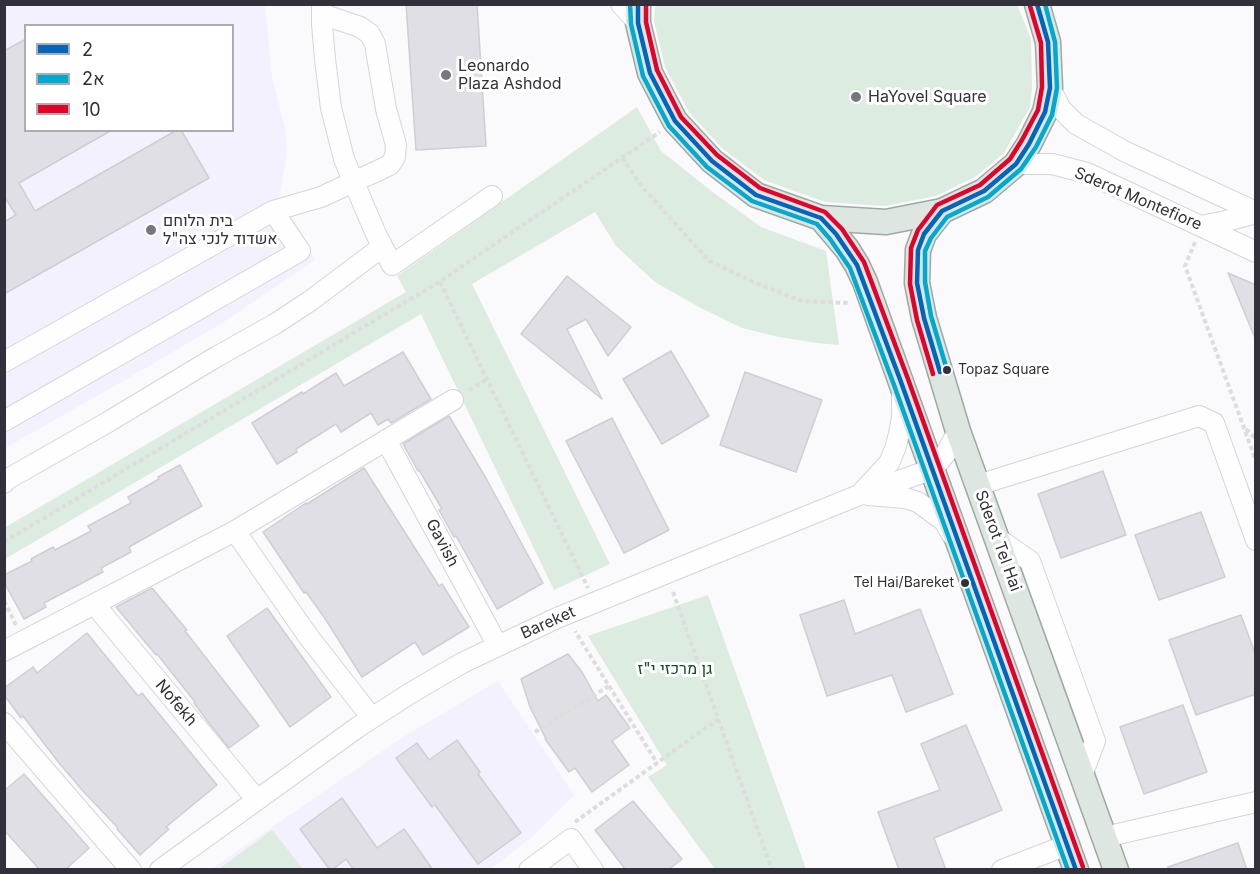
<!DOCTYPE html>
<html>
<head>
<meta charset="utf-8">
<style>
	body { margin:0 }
	#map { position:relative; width:1260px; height:874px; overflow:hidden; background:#faf9fc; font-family:Inter,Heebo,sans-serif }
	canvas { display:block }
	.frame { position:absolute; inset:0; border:6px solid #32303a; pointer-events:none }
	.legend { position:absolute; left:24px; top:24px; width:210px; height:108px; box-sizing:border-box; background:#fff; border:2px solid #adacb0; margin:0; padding:8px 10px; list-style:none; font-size:18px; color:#32303a }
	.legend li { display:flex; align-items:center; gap:12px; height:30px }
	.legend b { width:30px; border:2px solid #adacb0 }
</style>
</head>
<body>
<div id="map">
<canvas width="1260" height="874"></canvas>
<div class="frame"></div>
<ul class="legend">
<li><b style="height:8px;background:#0065bd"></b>2</li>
<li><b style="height:8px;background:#00a9ce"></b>2א</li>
<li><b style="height:8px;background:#e4002b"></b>10</li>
</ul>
</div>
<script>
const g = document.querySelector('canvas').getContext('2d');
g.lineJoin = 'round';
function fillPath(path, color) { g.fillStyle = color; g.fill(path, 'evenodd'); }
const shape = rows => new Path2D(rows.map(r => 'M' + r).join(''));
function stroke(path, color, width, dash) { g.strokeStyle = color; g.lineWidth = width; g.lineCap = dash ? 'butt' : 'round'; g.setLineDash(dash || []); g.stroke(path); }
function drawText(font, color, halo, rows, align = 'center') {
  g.font = font + ' Inter,Heebo,sans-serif'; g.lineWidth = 6; g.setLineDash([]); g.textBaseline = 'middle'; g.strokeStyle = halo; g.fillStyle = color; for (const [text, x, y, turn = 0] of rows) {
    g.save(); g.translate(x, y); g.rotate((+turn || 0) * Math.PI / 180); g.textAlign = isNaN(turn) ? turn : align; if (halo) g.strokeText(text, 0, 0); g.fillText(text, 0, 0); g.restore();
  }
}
fillPath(shape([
	[5,5,265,5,272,77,285,128,287,151,279,200,315,260,222,323,120,383,5,448],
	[26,26,232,26,232,130,26,130],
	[498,681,574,795,533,836,491,869,210,870,403,737]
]), '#f2f1fd');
fillPath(shape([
	[655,4,1017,5,1031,39,1032,87,1030,107,1004,153,975,177,936,196,885,206,825,202,764,180,723,149,689,112,665,67,654,21],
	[637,107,661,151,714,193,761,227,826,251,839,345,817,343,779,337,742,328,699,307,655,282,616,246,595,212,472,284,610,564,554,590,421,314,5,559,4,528,406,292,397,276],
	[708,595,806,869,715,869,648,777,667,765,588,636],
	[272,830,303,869,219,869]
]), '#dcece0');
const building = shape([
	[406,4,477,4,486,146,416,150,406,4],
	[26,39,26,130,112,130,19,183,35,211,177,130,181,130,209,178,4,294,4,222,16,215,4,196,4,51,26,39],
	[1228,273,1256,285,1256,338,1255,338,1228,273],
	[567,276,631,327,608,356,586,319,567,329,602,399,521,334,567,276],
	[671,351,709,416,662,444,623,379,671,351],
	[403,352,431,399,391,423,388,419,378,425,371,413,341,432,336,424,296,449,297,452,277,464,252,423,302,392,303,394,336,373,344,386,403,352],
	[745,372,822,400,796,472,720,445,745,372],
	[449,416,487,480,543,583,497,609,456,536,454,537,439,510,442,509,419,470,418,471,403,444,449,416],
	[612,418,669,530,624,553,566,441,612,418],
	[180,465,202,506,129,547,131,552,101,568,103,572,44,603,46,607,24,619,4,582,4,575,32,561,31,559,53,547,55,550,91,531,88,526,131,503,128,497,159,479,158,477,180,465],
	[364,468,439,586,442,584,469,627,423,655,415,642,362,677,324,617,306,592,304,593,263,532,306,503,307,504,364,468],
	[1103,471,1126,535,1061,558,1038,494,1103,471],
	[1201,512,1225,577,1159,600,1135,535,1201,512],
	[152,588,187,630,185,631,259,726,229,748,209,723,194,703,195,702,157,654,156,655,116,607,152,588],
	[844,600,855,634,920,609,953,694,906,712,892,675,827,696,800,615,844,600],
	[267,608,331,697,290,727,227,636,267,608],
	[1241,615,1256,656,1256,694,1196,715,1169,640,1241,615],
	[87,633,138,696,142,693,217,785,166,827,169,829,140,855,117,829,118,828,83,791,59,763,23,716,21,718,4,695,4,688,33,667,37,673,87,633],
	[568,654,582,672,598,701,606,695,630,728,612,741,629,765,592,792,575,768,569,772,545,739,546,739,530,707,521,679,568,654],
	[1183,705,1207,772,1144,794,1120,727,1183,705],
	[966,725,1002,810,934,838,946,870,899,870,878,812,940,790,921,744,966,725],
	[457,740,480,772,478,774,521,833,478,864,435,805,432,807,396,758,417,743,429,760,457,740],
	[24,774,89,848,65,870,40,870,4,830,4,791,24,774],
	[342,798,377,848,404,829,433,870,354,870,346,859,332,870,330,870,300,829,342,798],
	[633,801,682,859,668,870,626,870,595,830,633,801],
	[1238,843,1247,870,1168,870,1168,867,1238,843]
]);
fillPath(building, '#e0dfe5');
stroke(building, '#cfced3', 1.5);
const minor = shape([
	[322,4,322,24,325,59,331,108,344,159,376,234,392,265,492,196],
	[621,4,638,23],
	[1050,88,1061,109,1076,124,1126,152,1256,212],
	[1016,164,1052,164,1087,173,1256,252],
	[1201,226,1226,221,1256,213],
	[4,362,273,211,321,197,390,165,395,157,396,145,386,109,375,44,370,34,360,27,322,14],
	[4,421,300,251,273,211],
	[386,440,498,646],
	[4,483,6,480,108,422,216,357,275,324,310,301,382,247],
	[978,485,1199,416,1214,423,1256,540],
	[863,491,889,463,895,449,899,434,902,417,902,394],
	[868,495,905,498,918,502,944,521,952,535],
	[235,531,308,636,372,718],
	[997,538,1030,561,1095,741,1082,775],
	[95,605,257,800],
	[4,651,235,531,453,400],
	[4,723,131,870],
	[1105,837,1256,802],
	[160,870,358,727,409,694,462,663,557,618,667,573,859,495,933,469,946,453,958,431],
	[529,870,571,839,593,870],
	[1002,870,1067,845]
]);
const major = shape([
	[638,4,638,23,650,73,675,121,712,161,756,195,821,218,886,222,942,211,984,191,1016,164,1029,144,1045,112,1050,88,1048,42,1037,4],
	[942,211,924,234,918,250,917,283,924,318,958,431,1116,870],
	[821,218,847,249,857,265,865,282,1076,870]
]);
stroke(minor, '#d5d4da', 22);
stroke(major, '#9daaa3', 27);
stroke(shape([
	[622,158,644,189,709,261,756,283,802,301,848,303],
	[1195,242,1185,266,1256,461],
	[440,282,588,588],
	[469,390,487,379],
	[1246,429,1256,439],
	[4,542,439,282,660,132],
	[673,592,772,870],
	[4,601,16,625],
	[609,686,657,763],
	[535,732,609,686,575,631],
	[575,822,718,719]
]), '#ddddde', 4, [4.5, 3]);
stroke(minor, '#fefeff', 20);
stroke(major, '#dee6e1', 24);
stroke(shape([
	[638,4,638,23,650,73,675,121,712,161,756,195,821,218,836,234,857,265,901,382,1076,870],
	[940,372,924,318,917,283,918,250,924,234,942,211,984,191,1016,164,1029,144,1045,112,1050,88,1048,42,1037,4]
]), '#0065bd', 4.5);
stroke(shape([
	[630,4,631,24,643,76,669,126,707,167,752,201,817,224,830,239,850,268,894,385,1068,870],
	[947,370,931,316,925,282,925,251,931,238,947,217,988,197,1021,169,1036,147,1052,115,1057,88,1055,42,1045,4]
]), '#00a9ce', 4.5);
stroke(shape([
	[646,4,646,22,657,70,681,117,717,155,760,188,825,212,842,229,864,262,908,379,1083,867],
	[933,374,917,320,910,284,911,248,918,230,937,205,980,185,1010,159,1022,140,1038,110,1042,87,1041,43,1030,6]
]), '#e4002b', 4.5);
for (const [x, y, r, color] of [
	[446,75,6,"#78767e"],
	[856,97,6,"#78767e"],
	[151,230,6,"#78767e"],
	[947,370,5,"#32303a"],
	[965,583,5,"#32303a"]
]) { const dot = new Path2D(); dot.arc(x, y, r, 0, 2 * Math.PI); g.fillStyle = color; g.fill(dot); stroke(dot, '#fff', 2); }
drawText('14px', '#32303a', '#fff', [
	["Topaz Square",958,370],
	["Tel Hai/Bareket",954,583,"right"]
], 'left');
drawText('16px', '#32303a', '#fff', [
	["Leonardo",458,66],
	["Plaza Ashdod",458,84],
	["HaYovel Square",868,97],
	["בית הלוחם",163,221],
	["אשדוד לנכי צה\"ל",163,239]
], 'left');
drawText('16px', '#32303a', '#fff', [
	["Sderot Montefiore",1138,199,23],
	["Sderot Tel Hai",998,541,70],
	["Gavish",442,543,62],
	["Bareket",548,623,-24],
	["Nofekh",176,703,50]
]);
drawText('16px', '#0e4f26', '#fff', [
	["גן מרכזי י\"ז",675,669]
]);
</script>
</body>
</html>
